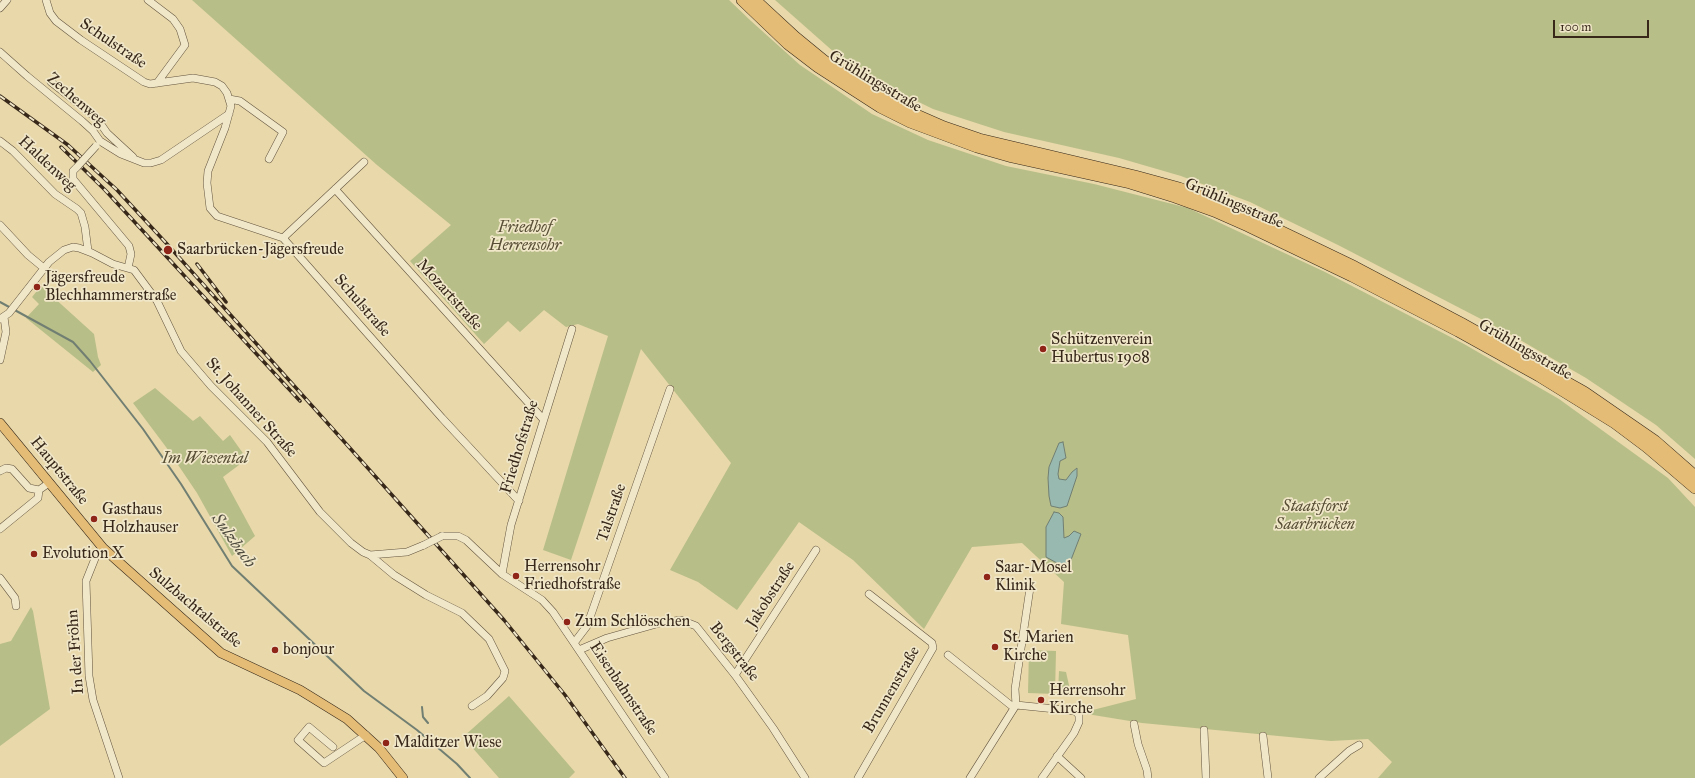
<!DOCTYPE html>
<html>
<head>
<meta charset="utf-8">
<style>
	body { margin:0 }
	#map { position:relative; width:1695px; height:778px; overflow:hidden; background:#e8d8aa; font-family:"IM FELL Great Primer",serif }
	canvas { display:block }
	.scale { position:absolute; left:1553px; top:20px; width:96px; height:18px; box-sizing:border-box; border:2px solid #37281a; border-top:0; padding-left:5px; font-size:12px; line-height:14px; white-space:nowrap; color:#37281a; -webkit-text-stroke:3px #f0e6c8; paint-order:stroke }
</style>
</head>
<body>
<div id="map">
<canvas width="1695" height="778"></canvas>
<div class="scale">100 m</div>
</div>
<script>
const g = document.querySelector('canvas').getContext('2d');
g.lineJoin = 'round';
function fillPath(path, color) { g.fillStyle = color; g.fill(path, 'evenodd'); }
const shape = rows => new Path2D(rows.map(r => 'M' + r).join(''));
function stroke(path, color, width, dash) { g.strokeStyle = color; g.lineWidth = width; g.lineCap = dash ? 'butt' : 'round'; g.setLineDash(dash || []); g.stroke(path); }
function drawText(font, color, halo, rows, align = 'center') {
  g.font = font + ' "IM FELL Great Primer",serif'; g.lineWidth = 3.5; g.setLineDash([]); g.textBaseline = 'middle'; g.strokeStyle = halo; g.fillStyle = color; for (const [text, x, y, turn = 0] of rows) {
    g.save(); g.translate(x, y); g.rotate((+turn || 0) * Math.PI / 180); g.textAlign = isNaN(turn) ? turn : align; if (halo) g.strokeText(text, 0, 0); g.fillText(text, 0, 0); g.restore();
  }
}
fillPath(shape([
	[192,0,729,0,751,21,800,65,872,114,928,140,1006,166,1094,184,1188,208,1325,272,1464,344,1559,399,1668,478,1695,507,1695,778,1378,778,1392,762,1368,739,1331,741,1142,723,1081,713,1136,699,1128,635,1061,624,1064,582,1022,543,972,547,924,629,853,560,799,522,737,610,698,582,670,570,731,463,641,349,571,560,543,550,608,336,578,324,566,327,544,310,520,332,508,321,484,344,410,261,451,225,377,165],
	[775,0,1695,0,1695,459,1656,425,1586,378,1508,333,1338,245,1250,202,1181,176,1119,158,1004,132,933,109,880,83,835,53],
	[41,286,94,334,98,357,101,365,93,372,26,318,39,304,32,297],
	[155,388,193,421,200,416,223,441,230,435,247,459,223,477,255,536,232,556,197,493,166,447,133,403],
	[31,607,33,611,50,709,0,746,0,644,11,641],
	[1029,650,1056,651,1055,694,1028,693],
	[1059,671,1066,672,1071,694,1058,693],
	[509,696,575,772,569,778,499,778,463,737]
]), '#b8be87');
const water = shape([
	[1063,442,1066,458,1060,461,1058,474,1059,479,1066,480,1072,472,1077,468,1077,476,1067,506,1060,508,1051,506,1049,496,1048,478,1049,467,1059,443,1063,442],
	[1054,512,1059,513,1063,517,1064,538,1069,536,1074,531,1081,534,1069,565,1066,568,1046,557,1046,527,1054,512]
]);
fillPath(water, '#98b9af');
stroke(water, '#717f73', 1);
stroke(shape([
	[0,302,73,342,90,361,143,429,181,484,232,566,364,691,417,730,457,764,470,778],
	[422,707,423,717,428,723]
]), '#717f73', 2);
const minor = shape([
	[46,0,50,13,56,21,81,40,144,82,150,84,193,78,215,82,222,86,227,93,231,106,225,128,208,171,207,183,210,208,217,216,283,238,442,418,519,501],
	[148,0,173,19,180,29,185,45,157,83],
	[0,8,7,0],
	[0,52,27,76,82,121,93,131,100,141,121,154,144,163,151,163,161,160,229,114],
	[51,82,89,112,98,120,107,133,133,157],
	[229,99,240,101,283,132,269,159],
	[0,141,13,151,55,194,77,209,81,213,85,227,88,251],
	[77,167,73,171,73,179,129,246,131,254,128,268],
	[335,189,543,419],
	[0,225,28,255,45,269],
	[283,238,364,162],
	[0,319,9,313,49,262,64,250,73,247,79,248,92,253,113,264,134,270,157,301,181,351,211,386,267,442,320,512,351,543,363,552,370,555,407,552,424,545],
	[0,360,6,332,4,317],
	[0,471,6,468,12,469,29,488,39,490,49,483],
	[0,529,38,498,39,490],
	[442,536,458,536,466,540,502,574,542,600,553,612,574,643,665,778],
	[103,548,96,556,86,581,89,676,93,700,119,778],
	[370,555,394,575,426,595,462,613,489,639,505,671,503,678,487,696,472,706],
	[502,574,511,525,572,329],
	[0,578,15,598,16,606],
	[574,643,587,626,670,389],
	[579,650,607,638,660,623,681,620,696,626,735,675,773,728,805,778],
	[948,655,1013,707],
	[735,675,816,550],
	[1016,705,1075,711,1079,715,1079,722,1074,733,1042,778],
	[1016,705,1015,689,1030,588],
	[1134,724,1138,744,1147,770,1148,778],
	[1204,730,1206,778],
	[1263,736,1268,778],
	[333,747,309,727,298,740,324,763,366,735],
	[1057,756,1081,778],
	[858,778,933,648,932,643,869,594],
	[970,778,1016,705],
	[1319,778,1349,751,1359,745]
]);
const major = shape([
	[0,423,103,548,221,653,300,690,347,719,379,748,403,778]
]);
const highway = shape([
	[742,0,788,44,818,67,880,107,910,122,977,147,1012,157,1130,183,1175,197,1214,211,1248,226,1352,276,1458,331,1539,376,1615,423,1647,447,1695,488],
	[755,0,795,37,823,60,852,80,912,113,944,127,979,139,1135,176,1179,188,1216,202,1253,218,1355,267,1461,323,1584,392,1655,441,1695,476]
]);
stroke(minor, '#63543e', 8);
stroke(major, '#37281a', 10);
stroke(highway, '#37281a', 12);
stroke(minor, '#f0e6c8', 7);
stroke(major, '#e4bc75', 9);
stroke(highway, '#e4bc75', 11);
const rail = shape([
	[0,96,68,145,117,190,167,244,504,620,565,695,625,778],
	[61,147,105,190,300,401],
	[197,264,226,302]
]);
stroke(rail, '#37281a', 3.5);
stroke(rail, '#f0e6c8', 2, [6]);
const minorBridge = shape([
	[77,167,96,146],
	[424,545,442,536]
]);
stroke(minorBridge, '#63543e', 8, []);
stroke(minorBridge, '#f0e6c8', 7);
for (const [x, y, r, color] of [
	[168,250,5,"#8f2418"],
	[37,287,4,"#8f2418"],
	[1043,349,4,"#8f2418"],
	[94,519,4,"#8f2418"],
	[34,554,4,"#8f2418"],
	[516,576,4,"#8f2418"],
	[987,577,4,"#8f2418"],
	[567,622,4,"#8f2418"],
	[995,647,4,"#8f2418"],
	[275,650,4,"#8f2418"],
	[1041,700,4,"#8f2418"],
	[386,743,4,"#8f2418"]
]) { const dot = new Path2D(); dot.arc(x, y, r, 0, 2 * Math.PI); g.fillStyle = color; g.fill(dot); stroke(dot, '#f0e6c8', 1.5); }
drawText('16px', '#37281a', '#f0e6c8', [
	["Schulstraße",113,44,34],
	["Grühlingsstraße",875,82,31],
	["Zechenweg",76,100,41],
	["Haldenweg",47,164,43],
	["Grühlingsstraße",1234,204,23],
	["Mozartstraße",449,295,48],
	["Schulstraße",362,306,49],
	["Grühlingsstraße",1525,350,30],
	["St. Johanner Straße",251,408,48],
	["Friedhofstraße",520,447,-73],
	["Hauptstraße",59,471,51],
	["Talstraße",612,513,-71],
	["Jakobstraße",771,595,-57],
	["Sulzbachtalstraße",195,608,40],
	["In der Fröhn",76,652,-94],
	["Bergstraße",734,652,52],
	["Eisenbahnstraße",623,689,56],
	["Brunnenstraße",892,690,-60]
]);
drawText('italic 16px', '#574e35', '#f0e6c8', [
	["Friedhof",525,228],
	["Herrensohr",525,246],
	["Im Wiesental",205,459],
	["Staatsforst",1315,507],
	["Saarbrücken",1315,525]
]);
drawText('16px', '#37281a', '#f0e6c8', [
	["Saarbrücken-Jägersfreude",177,250],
	["Jägersfreude",45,278],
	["Blechhammerstraße",45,296],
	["Schützenverein",1051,340],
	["Hubertus 1908",1051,358],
	["Gasthaus",102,510],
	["Holzhauser",102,528],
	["Evolution X",42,554],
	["Herrensohr",524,567],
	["Friedhofstraße",524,585],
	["Saar-Mosel",995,568],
	["Klinik",995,586],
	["Zum Schlösschen",575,622],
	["St. Marien",1003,638],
	["Kirche",1003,656],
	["bonjour",283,650],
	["Herrensohr",1049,691],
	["Kirche",1049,709],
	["Malditzer Wiese",394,743]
], 'left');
drawText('italic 17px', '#4f4c3f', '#f0e6c8', [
	["Sulzbach",233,541,54]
]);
</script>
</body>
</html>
